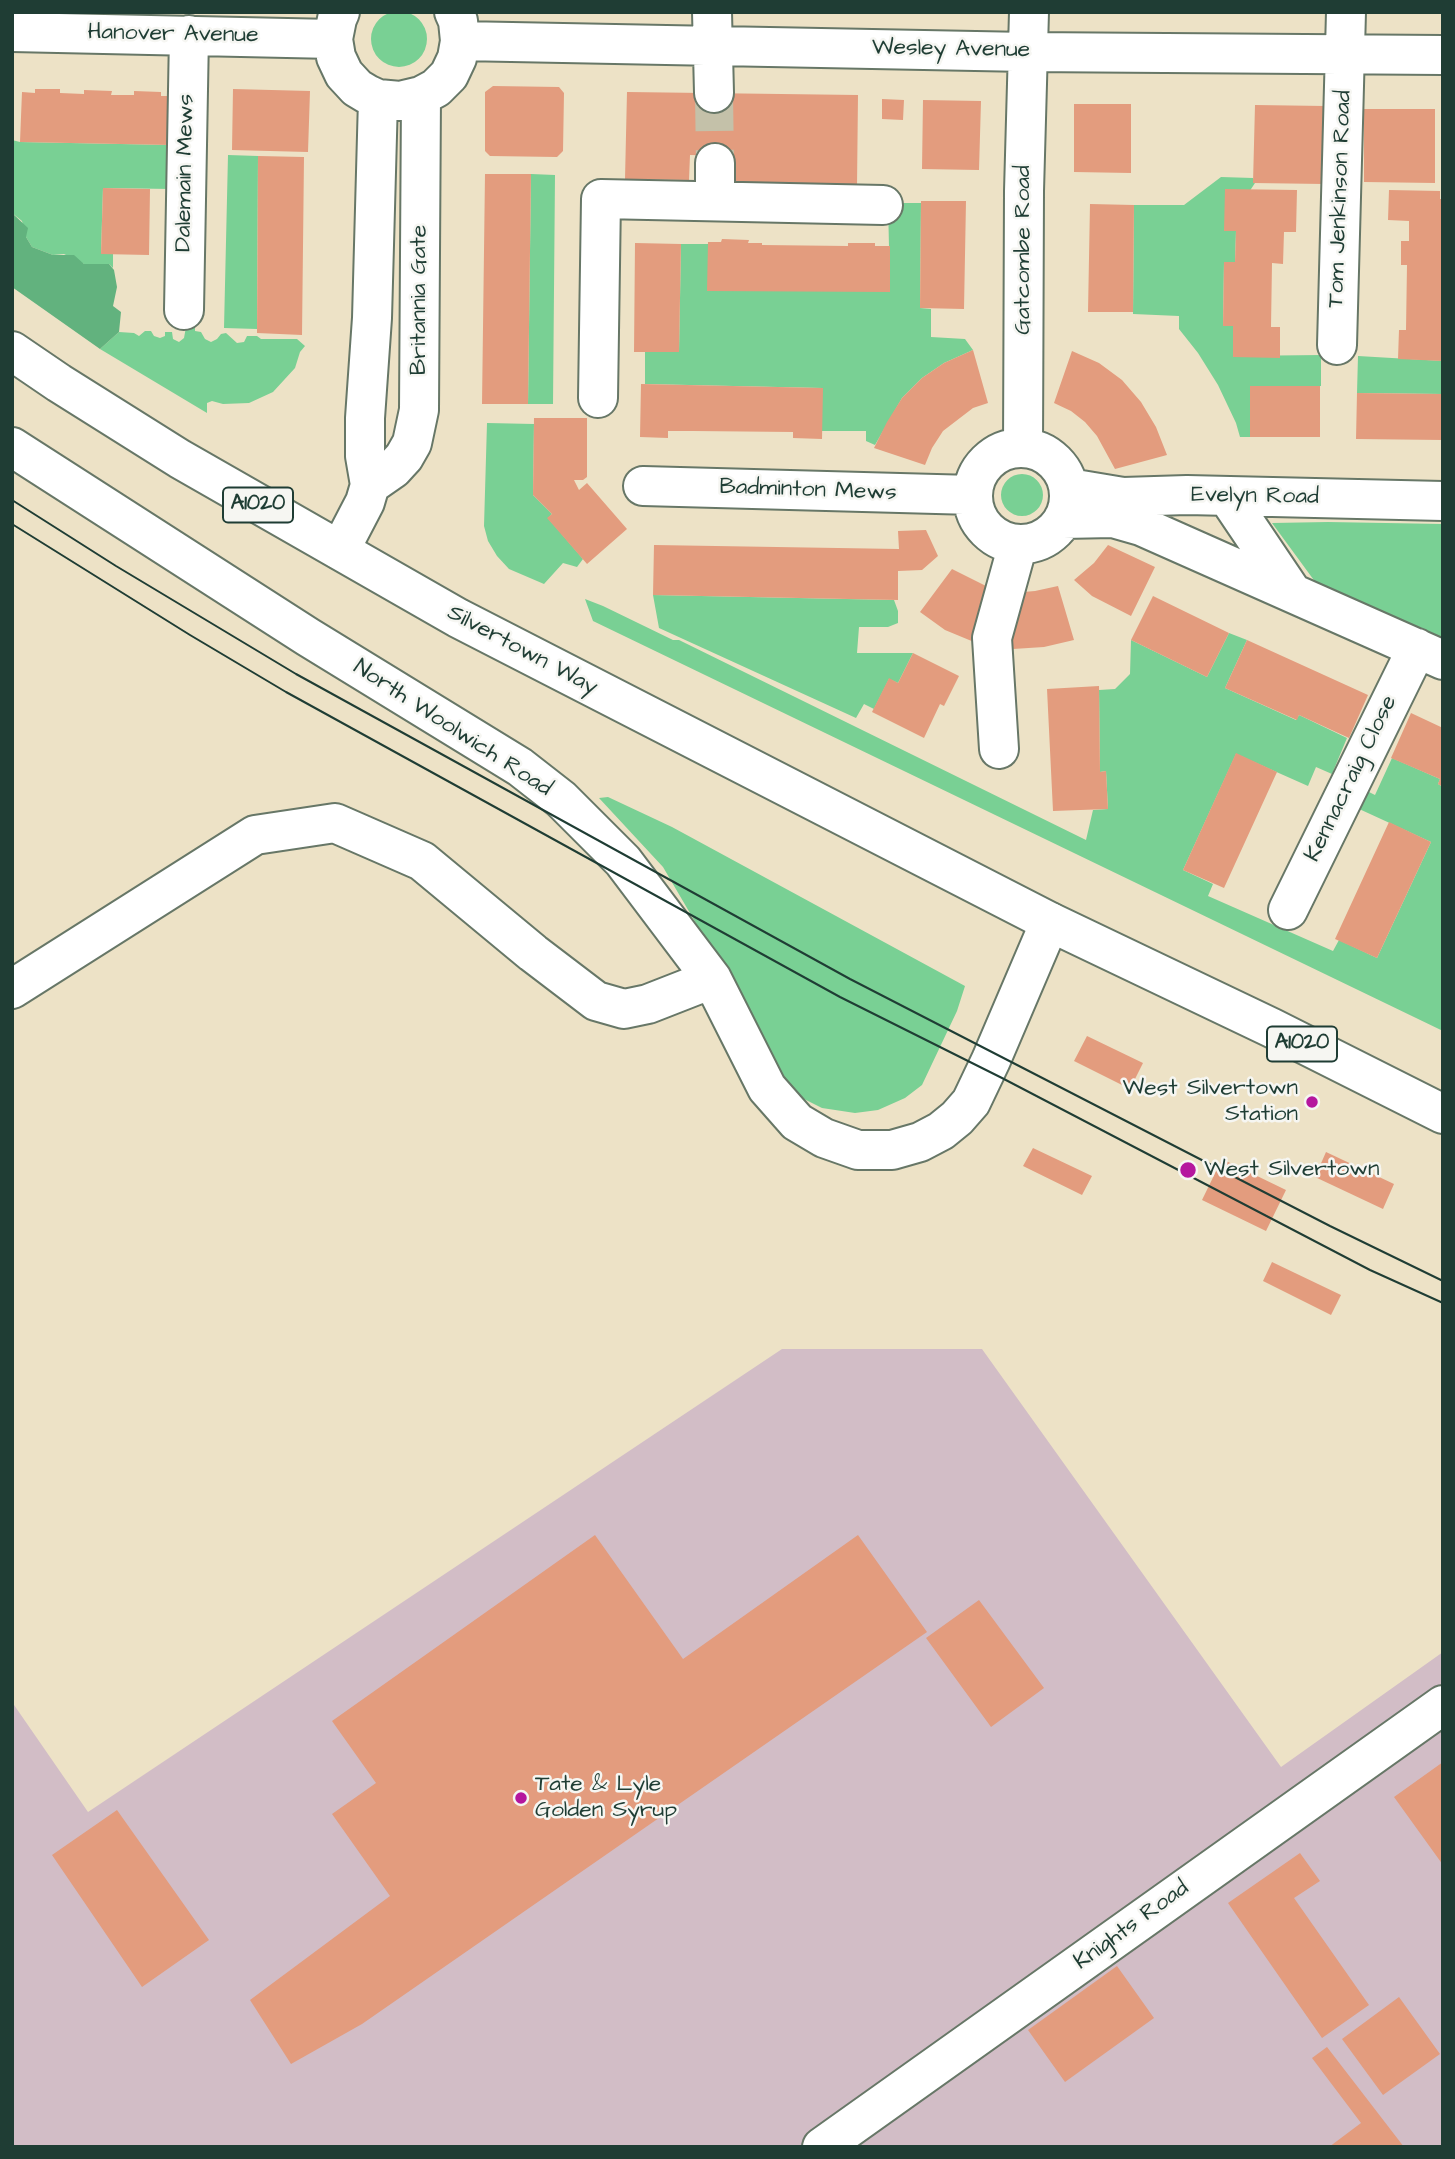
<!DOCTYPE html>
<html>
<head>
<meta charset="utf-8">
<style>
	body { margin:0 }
	#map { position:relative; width:1455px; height:2159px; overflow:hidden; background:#ede2c6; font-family:"Architects Daughter",sans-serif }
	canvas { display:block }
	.frame { position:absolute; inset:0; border:14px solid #1f3d34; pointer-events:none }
</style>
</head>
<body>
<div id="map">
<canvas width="1455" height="2159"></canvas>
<div class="frame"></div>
</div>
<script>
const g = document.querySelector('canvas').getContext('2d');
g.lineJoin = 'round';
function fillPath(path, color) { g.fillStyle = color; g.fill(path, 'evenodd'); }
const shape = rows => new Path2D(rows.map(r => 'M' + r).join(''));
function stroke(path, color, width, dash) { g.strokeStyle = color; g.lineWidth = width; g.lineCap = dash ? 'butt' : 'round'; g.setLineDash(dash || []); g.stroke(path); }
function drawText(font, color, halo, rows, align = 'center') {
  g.font = font + ' "Architects Daughter",sans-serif'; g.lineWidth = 5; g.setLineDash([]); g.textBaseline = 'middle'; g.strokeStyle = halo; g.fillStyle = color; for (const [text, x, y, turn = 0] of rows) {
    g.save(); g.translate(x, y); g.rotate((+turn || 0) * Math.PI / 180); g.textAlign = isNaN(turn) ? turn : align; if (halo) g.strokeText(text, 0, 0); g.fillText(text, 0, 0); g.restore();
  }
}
fillPath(shape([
	[782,1349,982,1349,1281,1767,1443,1652,1443,2147,12,2147,12,1702,88,1812]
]), '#d2bdc6');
fillPath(shape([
	'371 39a28 28 0 1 1 56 0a28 28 0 1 1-56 0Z',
	[12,140,20,142,171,145,171,189,103,188,101,253,113,254,113,268,109,264,84,264,64,254,53,255,32,247,26,237,22,221,12,213],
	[228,155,258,156,257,329,224,328],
	[531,174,555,175,553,404,528,404],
	[1221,177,1253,178,1255,183,1224,230,1236,231,1235,262,1224,262,1223,326,1233,326,1233,356,1321,355,1321,386,1250,386,1250,437,1240,437,1236,423,1218,385,1198,353,1179,329,1179,316,1133,314,1134,205,1184,205],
	[888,203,921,203,920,308,931,309,931,337,965,339,973,350,944,363,922,378,902,398,875,445,866,441,866,431,822,431,822,388,645,384,645,352,679,352,681,244,708,244,708,291,890,291],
	[186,327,195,327,195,331,201,332,205,339,211,342,217,339,221,334,226,333,237,343,244,342,247,336,257,336,261,339,297,339,305,346,300,352,295,368,273,392,249,403,223,404,212,401,207,403,207,413,100,349,119,332,134,333,139,336,145,331,151,331,154,336,160,338,165,336,165,332,172,332,173,339,179,342,184,338],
	[1358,356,1443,361,1443,394,1357,393],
	[487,423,534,424,533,495,552,514,548,518,583,559,577,567,563,563,544,584,509,569,497,556,488,541,484,526],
	'1001 495a21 21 0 1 1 42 0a21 21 0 1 1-42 0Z',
	[1328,522,1443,524,1443,638,1316,583,1272,523],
	[653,595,894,600,898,611,898,623,888,627,859,627,857,653,913,653,898,683,889,679,874,709,864,704,856,718,659,628],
	[585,599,603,606,673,640,679,640,1086,840,1093,810,1108,809,1106,771,1100,772,1099,690,1115,689,1130,674,1131,640,1207,677,1229,633,1247,640,1225,688,1296,720,1299,715,1347,738,1332,774,1316,767,1308,786,1236,754,1183,870,1213,884,1208,896,1333,951,1339,940,1377,958,1431,842,1357,808,1365,790,1375,795,1392,758,1440,779,1438,784,1443,787,1443,1031,593,621],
	[608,797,672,827,965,986,957,1011,922,1085,905,1098,878,1110,855,1113,822,1108,802,1098,781,1078,725,973,663,867,599,798]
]), '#79d094');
fillPath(shape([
	[12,213,28,228,26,237,32,247,53,255,74,255,84,264,109,264,114,270,117,287,113,306,121,312,119,332,100,349,12,287]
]), '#62b27e');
fillPath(shape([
	[493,86,559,87,564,93,563,151,557,157,490,156,485,151,485,92],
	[35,89,60,89,60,93,84,94,84,90,112,91,111,95,134,95,134,91,161,92,161,96,172,96,171,145,20,142,22,92,35,93],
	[233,89,310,91,308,152,232,150],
	[627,92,858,95,857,186,733,184,733,156,690,155,689,180,625,179],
	[882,99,904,100,903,120,882,119],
	[923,100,981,101,979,170,922,169],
	[1074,104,1131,104,1131,173,1074,172],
	[1255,105,1325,106,1324,184,1253,183],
	[1364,109,1435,109,1435,183,1364,182],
	[258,156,304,157,302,335,257,333],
	[485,174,531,174,528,404,482,404],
	[103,188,150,189,149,255,101,254],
	[1225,189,1297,190,1296,232,1284,232,1283,264,1272,263,1271,327,1280,327,1280,358,1233,357,1233,326,1223,326,1224,262,1235,262,1236,231,1224,231],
	[1389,190,1440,191,1440,199,1443,199,1443,361,1398,359,1399,330,1406,330,1407,265,1401,265,1401,241,1409,241,1409,221,1388,220],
	[921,201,966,201,964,309,920,308],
	[1090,204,1134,205,1133,312,1088,312],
	[722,239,749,240,748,243,762,243,762,245,848,246,848,243,875,243,875,246,890,246,890,292,707,291,708,242,721,242],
	[635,243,681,244,679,352,634,352],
	[973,350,988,403,973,408,943,431,932,448,925,465,874,448,887,422,902,398,922,378,944,363],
	[1072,351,1099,363,1122,380,1141,402,1156,427,1167,455,1115,469,1097,436,1085,422,1071,411,1054,403],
	[641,384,823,388,822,439,793,438,793,432,693,431,668,431,668,438,640,437],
	[1250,386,1320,386,1320,437,1250,437],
	[1357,393,1443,394,1443,440,1356,439],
	[534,418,587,418,587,477,583,480,574,480,579,490,587,483,627,529,587,564,547,518,552,514,533,495],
	[926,530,938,556,922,570,898,571,898,600,653,595,654,545,899,549,898,531],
	[1108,545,1155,567,1131,616,1092,596,1074,580,1094,563],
	[952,569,994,590,974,642,945,630,920,612],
	[1058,586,1074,640,1044,647,1013,649,1012,593,1035,591],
	[1153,596,1229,633,1207,677,1131,640],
	[1247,640,1368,695,1349,738,1299,715,1297,720,1225,688],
	[913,653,959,676,944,706,940,704,924,738,872,712,889,678,898,683],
	[1099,686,1100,772,1106,771,1108,809,1053,811,1047,689],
	[1411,713,1443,728,1443,787,1438,784,1440,779,1391,758],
	[1236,753,1277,772,1224,888,1183,870],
	[1389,822,1431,842,1377,958,1335,939],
	[1087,1036,1143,1063,1130,1089,1074,1061],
	[1033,1148,1092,1176,1082,1195,1023,1166],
	[1326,1152,1394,1184,1383,1209,1315,1177],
	[1222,1159,1286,1190,1266,1231,1202,1200],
	[1272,1262,1341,1295,1331,1315,1263,1281],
	[595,1535,683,1659,858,1535,927,1632,362,2024,291,2064,250,2000,390,1896,332,1814,376,1783,332,1721],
	[979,1600,1044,1688,991,1727,926,1638],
	[1443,1762,1443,1865,1394,1797],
	[117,1810,209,1940,142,1987,52,1855],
	[1300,1853,1320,1881,1294,1898,1369,2005,1322,2038,1228,1903],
	[1117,1966,1154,2018,1065,2082,1028,2030],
	[1399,1997,1440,2054,1383,2095,1342,2039],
	[1327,2047,1404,2147,1329,2147,1361,2123,1312,2058]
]), '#e39c7e');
stroke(shape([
	[714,93,715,163]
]), '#c4c1a9', 38, [38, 19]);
const minor = shape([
	[340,12,337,19,333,39,336,57,344,74,357,88,367,94,378,99,400,101,421,96,436,88,449,75,457,58,460,41,458,21,454,12],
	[712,12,714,93],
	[12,32,333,39],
	[460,41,1027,52,1443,55],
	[715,201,715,163],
	[184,310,189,35],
	[1337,345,1346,12],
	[598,398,601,199,883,205],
	[12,447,308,637,520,767,561,799,623,861,712,979,767,1088,797,1122,824,1138,858,1150,892,1150,920,1142,941,1131,957,1118,971,1102,991,1060,1050,922],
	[1023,448,1024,191,1029,12],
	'973 496a48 48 0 1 1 96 0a48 48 0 1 1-96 0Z',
	[370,485,393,469,404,457,412,443,419,410,421,96],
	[643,486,973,495],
	[1069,488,1123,497,1187,495,1443,501],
	[1227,496,1291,591],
	[1063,519,1113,518,1141,526,1443,660],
	[340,550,365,502,370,485,365,456,365,418,372,318,378,99],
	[999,749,992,638,1018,544],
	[1288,910,1417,648],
	[12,989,255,835,335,823,422,861,533,953,596,1001,624,1009,648,1004,712,979],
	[822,2147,1443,1705]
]);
const primary = shape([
	[12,351,59,383,180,459,458,618,1050,922,1272,1028,1443,1114]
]);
stroke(minor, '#677767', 42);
stroke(primary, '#677767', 42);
stroke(minor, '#fff', 38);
stroke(primary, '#fff', 38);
stroke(shape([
	[12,500,116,566,296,674,850,979,1330,1226,1443,1281],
	[12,524,190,635,286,692,840,997,1002,1078,1370,1270,1443,1303]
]), '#1f3d34', 2);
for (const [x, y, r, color] of [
	[1312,1102,7,"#b5179e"],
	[1188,1170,9,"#b5179e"],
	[521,1798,7,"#b5179e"]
]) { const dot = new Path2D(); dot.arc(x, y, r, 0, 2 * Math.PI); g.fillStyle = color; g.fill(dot); stroke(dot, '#f6f6f2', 2.5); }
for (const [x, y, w] of [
	[258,505,70],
	[1302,1044,70]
]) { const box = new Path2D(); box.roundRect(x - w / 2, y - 17.5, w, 35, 5); g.fillStyle = '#f6f6f2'; g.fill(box); stroke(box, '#1f3d34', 2); }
drawText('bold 21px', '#1f3d34', null, [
	["A1020",258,505],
	["A1020",1302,1044]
]);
drawText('23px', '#1f3d34', '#f6f6f2', [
	["Hanover Avenue",173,35,1],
	["Wesley Avenue",951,50,1],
	["Dalemain Mews",186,173,-89],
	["Tom Jenkinson Road",1341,199,-88],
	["Gatcombe Road",1024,250,-90],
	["Britannia Gate",420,300,-90],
	["Badminton Mews",808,491,2],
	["Evelyn Road",1255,497,1],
	["Silvertown Way",522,651,28],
	["North Woolwich Road",452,729,33],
	["Kennacraig Close",1352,779,-64],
	["Knights Road",1132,1926,-36]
]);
drawText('23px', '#1f3d34', '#f6f6f2', [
	["West Silvertown",1298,1089,"right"],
	["Station",1298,1115,"right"],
	["West Silvertown",1204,1170],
	["Tate & Lyle",535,1785],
	["Golden Syrup",535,1811]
], 'left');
</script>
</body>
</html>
